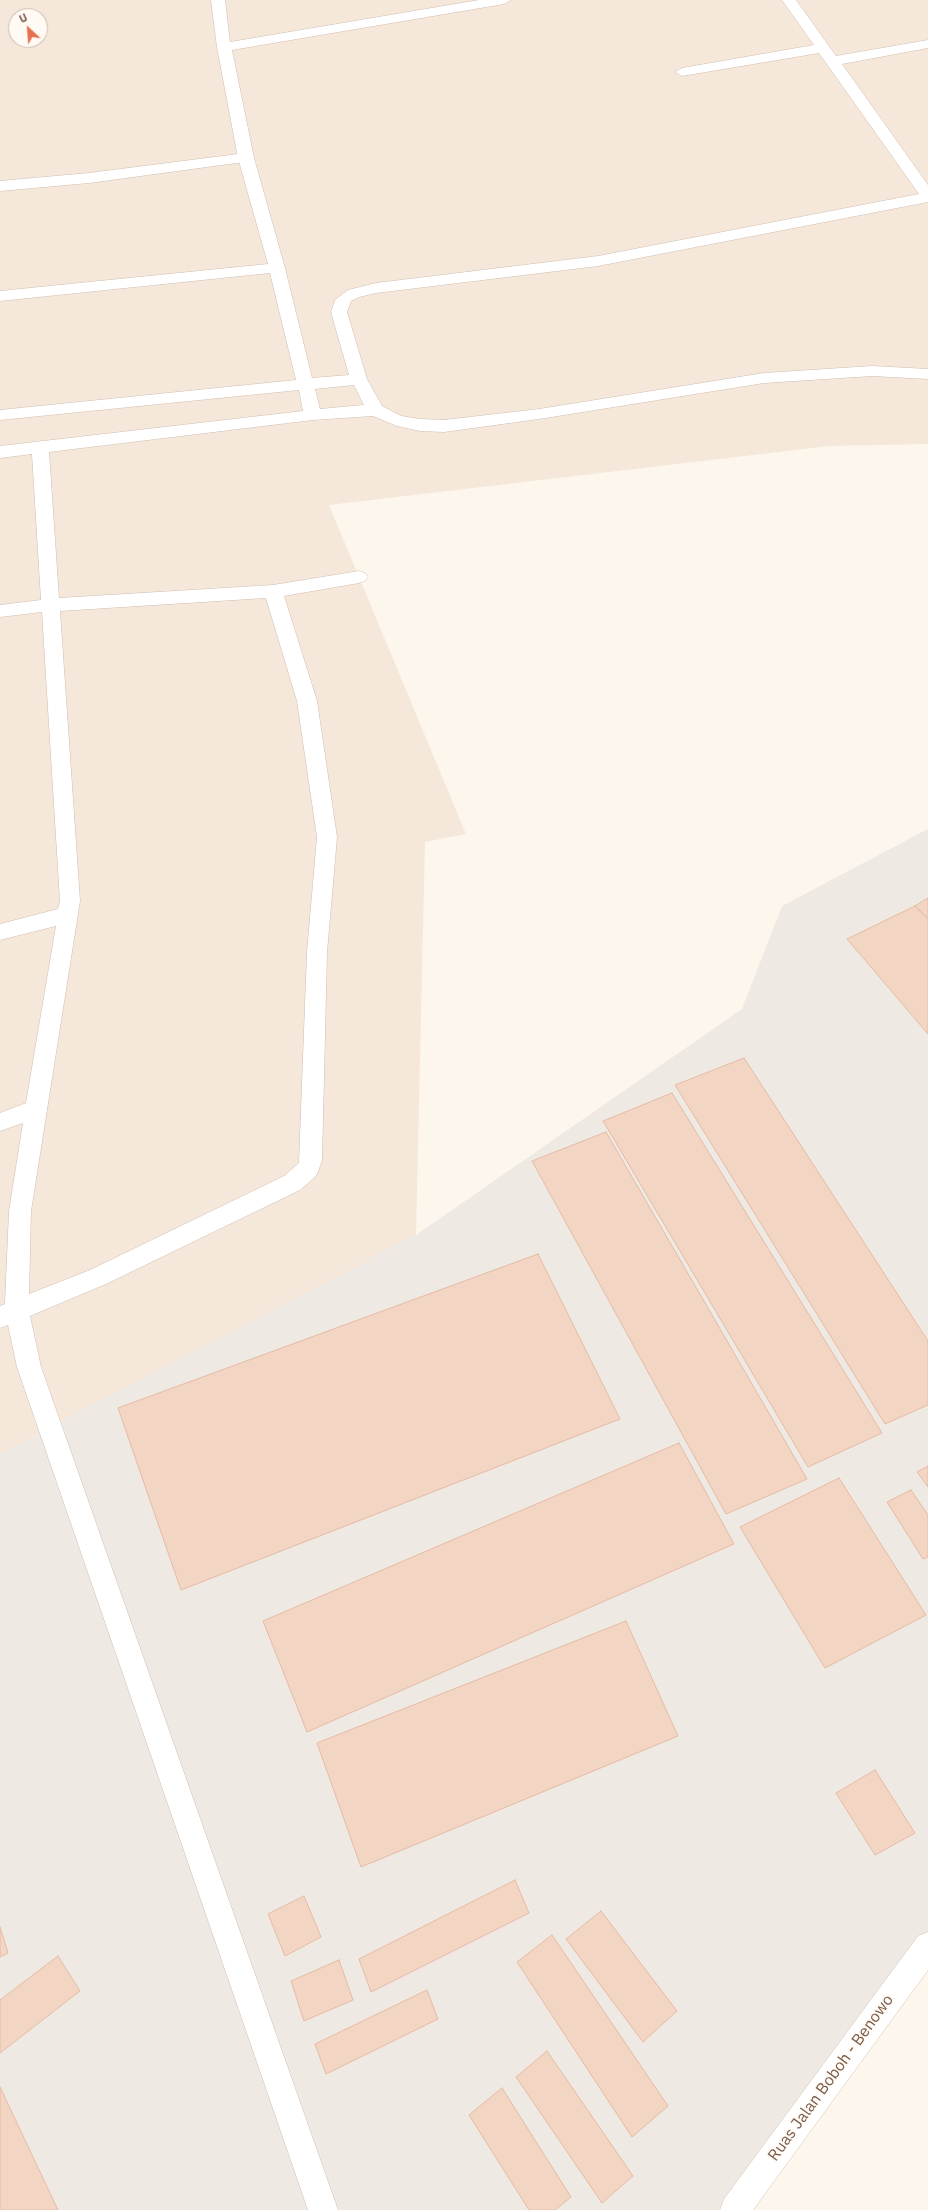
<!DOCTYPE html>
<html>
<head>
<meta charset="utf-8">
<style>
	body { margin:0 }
	#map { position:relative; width:928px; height:2210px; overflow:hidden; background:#fdf6ec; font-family:"IBM Plex Sans",sans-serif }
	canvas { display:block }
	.north { position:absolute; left:8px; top:8px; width:40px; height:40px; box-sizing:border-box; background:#fffaf3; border:1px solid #cabbb1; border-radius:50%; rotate:334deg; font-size:11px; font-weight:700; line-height:16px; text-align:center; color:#7a5c4d }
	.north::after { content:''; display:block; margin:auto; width:14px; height:18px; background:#e76f51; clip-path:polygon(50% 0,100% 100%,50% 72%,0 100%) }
</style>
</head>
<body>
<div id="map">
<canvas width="928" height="2210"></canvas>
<div class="north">U</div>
</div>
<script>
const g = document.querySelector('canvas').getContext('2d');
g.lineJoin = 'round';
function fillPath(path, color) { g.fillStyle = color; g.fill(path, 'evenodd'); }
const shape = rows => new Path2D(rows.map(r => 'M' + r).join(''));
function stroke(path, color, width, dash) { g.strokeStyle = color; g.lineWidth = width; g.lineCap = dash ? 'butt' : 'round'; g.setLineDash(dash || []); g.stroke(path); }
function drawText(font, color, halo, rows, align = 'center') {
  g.font = font + ' "IBM Plex Sans",sans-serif'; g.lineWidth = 3; g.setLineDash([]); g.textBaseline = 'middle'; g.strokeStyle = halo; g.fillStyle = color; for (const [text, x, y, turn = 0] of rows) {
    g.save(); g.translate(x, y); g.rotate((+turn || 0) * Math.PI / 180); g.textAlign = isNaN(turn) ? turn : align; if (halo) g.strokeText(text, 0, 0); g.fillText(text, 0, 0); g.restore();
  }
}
fillPath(shape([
	[0,0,928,0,928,444,830,446,329,505,466,834,425,842,416,1235,0,1454],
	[16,16,40,16,40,40,16,40]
]), '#f5e8da');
fillPath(shape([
	[928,829,928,1947,735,2210,0,2210,0,1454,416,1235,742,1009,782,906]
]), '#efe9e4');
const building = shape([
	[928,898,928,918,915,906,928,898],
	[915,906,928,920,928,1034,847,939,915,906],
	[744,1058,928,1341,928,1405,885,1424,675,1085,744,1058],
	[672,1093,882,1433,808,1467,603,1121,672,1093],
	[606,1132,807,1479,726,1514,532,1161,606,1132],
	[538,1254,620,1419,181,1590,118,1408,538,1254],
	[679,1443,734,1544,307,1732,263,1621,679,1443],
	[928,1466,928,1487,917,1472,928,1466],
	[839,1478,926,1615,825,1668,740,1527,839,1478],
	[911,1490,928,1515,928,1557,923,1559,887,1502,911,1490],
	[626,1621,678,1736,361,1867,317,1743,626,1621],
	[875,1770,915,1833,875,1855,836,1793,875,1770],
	[515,1880,529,1913,371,1992,359,1959,515,1880],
	[304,1896,321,1937,285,1956,268,1914,304,1896],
	[601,1911,677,2011,643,2042,566,1939,601,1911],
	[0,1927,8,1953,0,1957,0,1927],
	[552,1935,668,2106,632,2137,517,1962,552,1935],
	[58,1956,80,1991,0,2053,0,2000,58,1956],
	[339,1960,353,2000,304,2021,291,1981,339,1960],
	[427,1990,438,2019,326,2074,315,2044,427,1990],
	[547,2051,633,2176,602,2203,516,2077,547,2051],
	[0,2087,58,2210,0,2210,0,2087],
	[502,2088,571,2197,555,2210,529,2210,469,2115,502,2088]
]);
fillPath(building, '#f3d5c3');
stroke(building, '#e6bba3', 1);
const service = shape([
	[246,153,251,155,254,158,251,161,89,183,0,191,0,181,89,173,246,153]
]);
const minor = shape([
	[211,0,225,0,230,42,479,0,511,0,504,4,232,50,254,158,285,268,312,378,349,375,331,312,335,300,348,290,376,283,598,256,919,194,819,53,682,76,675,72,682,68,814,45,782,0,796,0,836,56,928,40,928,48,842,64,928,185,928,202,598,266,376,293,359,297,351,301,347,312,367,379,382,406,401,416,420,419,444,420,539,409,764,373,872,366,928,369,928,379,872,376,764,383,539,419,444,432,420,431,397,426,373,416,313,420,49,452,59,598,273,585,359,571,365,573,368,577,365,581,359,583,284,596,317,701,337,837,327,952,322,1160,319,1169,316,1176,300,1190,106,1284,30,1316,41,1367,338,2210,308,2210,17,1367,8,1325,0,1328,0,1306,5,1304,9,1211,23,1123,0,1131,0,1113,26,1103,56,926,0,940,0,924,58,909,60,901,42,612,0,617,0,605,41,600,32,454,0,458,0,446,303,411,299,390,0,420,0,410,296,380,270,273,0,301,0,291,268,264,238,158,217,47,211,0],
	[354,385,364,405,320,409,315,389,354,385],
	[266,598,297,701,317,837,307,952,299,1163,284,1176,90,1270,29,1294,31,1211,80,901,60,611,266,598]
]);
const secondary = shape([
	[928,1932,928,1970,753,2210,720,2210,724,2199,918,1936,928,1932]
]);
stroke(service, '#d1beb0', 1);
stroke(minor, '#d1beb0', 1);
stroke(secondary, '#d6c0b0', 1);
fillPath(service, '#fff');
fillPath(minor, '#fff');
fillPath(secondary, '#fff');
drawText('16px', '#7a5c4d', '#fffaf3', [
	["Ruas Jalan Boboh - Benowo",831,2078,-54]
]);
</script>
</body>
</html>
